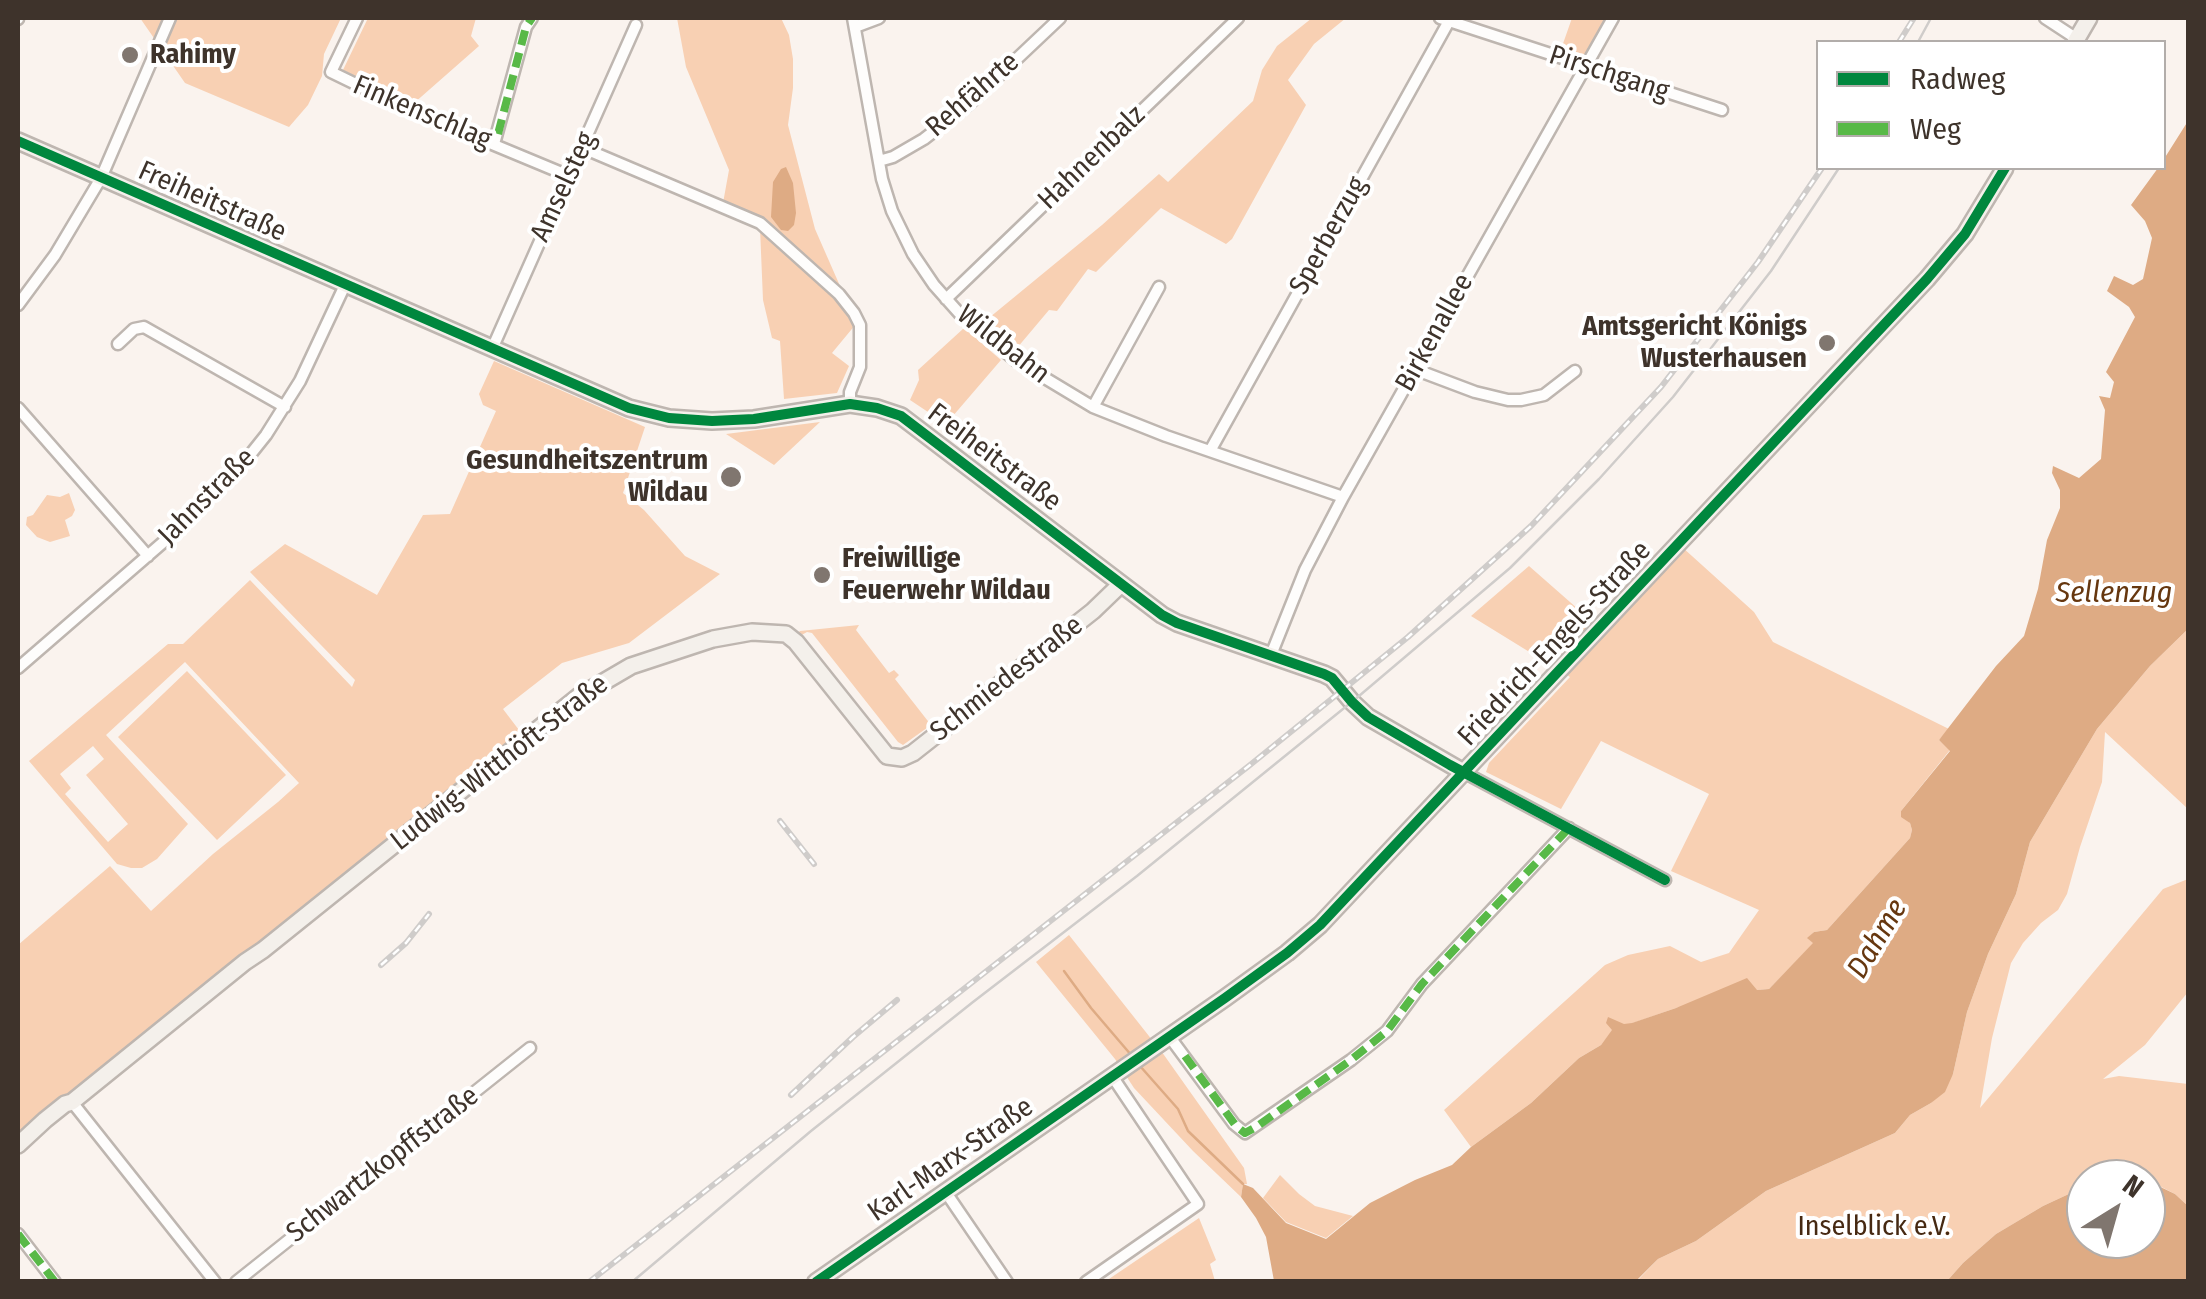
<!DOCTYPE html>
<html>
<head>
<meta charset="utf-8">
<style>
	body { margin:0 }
	#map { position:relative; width:2206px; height:1299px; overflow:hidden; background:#faf3ee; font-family:"Fira Sans Condensed",sans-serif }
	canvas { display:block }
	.frame { position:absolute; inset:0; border:20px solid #3e332b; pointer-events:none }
	.legend { position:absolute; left:1816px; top:40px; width:350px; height:130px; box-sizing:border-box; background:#fff; border:2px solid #b2adaa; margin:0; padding:12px 18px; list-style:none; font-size:30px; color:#3e332b }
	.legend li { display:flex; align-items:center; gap:20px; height:50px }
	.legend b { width:50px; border:2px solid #b2adaa }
	.north { position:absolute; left:2066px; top:1159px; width:100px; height:100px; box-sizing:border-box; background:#fff; border:2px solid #b2adaa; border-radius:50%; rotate:37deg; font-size:28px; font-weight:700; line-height:40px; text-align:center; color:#3e332b }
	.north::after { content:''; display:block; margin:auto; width:35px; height:45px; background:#80766f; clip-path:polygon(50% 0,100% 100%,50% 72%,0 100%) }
</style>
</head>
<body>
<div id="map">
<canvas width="2206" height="1299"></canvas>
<div class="frame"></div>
<ul class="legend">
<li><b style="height:12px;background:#00873e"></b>Radweg</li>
<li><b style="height:12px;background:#58b947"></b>Weg</li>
</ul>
<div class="north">N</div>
</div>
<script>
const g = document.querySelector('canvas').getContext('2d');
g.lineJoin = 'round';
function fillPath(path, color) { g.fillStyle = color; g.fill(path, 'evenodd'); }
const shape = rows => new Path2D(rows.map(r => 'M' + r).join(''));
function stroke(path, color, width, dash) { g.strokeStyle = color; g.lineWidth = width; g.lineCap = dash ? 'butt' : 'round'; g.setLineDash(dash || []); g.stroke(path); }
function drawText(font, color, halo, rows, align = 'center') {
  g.font = font + ' "Fira Sans Condensed",sans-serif'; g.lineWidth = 8; g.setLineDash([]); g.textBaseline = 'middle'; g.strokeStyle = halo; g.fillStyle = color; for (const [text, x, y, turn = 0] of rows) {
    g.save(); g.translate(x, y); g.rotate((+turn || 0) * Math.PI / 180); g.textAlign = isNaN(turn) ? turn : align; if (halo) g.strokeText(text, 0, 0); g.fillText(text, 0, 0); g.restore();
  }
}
fillPath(shape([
	[140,18,341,18,324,54,322,76,308,105,289,127,185,83],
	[368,18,476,18,471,36,479,46,413,104,343,70],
	[677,18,781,18,789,35,793,59,793,88,788,125,815,229,840,286,834,286,789,246,723,203,729,170,686,67],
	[1312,18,1346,18,1314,44,1288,80,1306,105,1232,239,1226,244,1161,208,1096,272,1088,269,1057,311,1049,310,1017,348,984,322,1102,225,1159,174,1168,182,1253,101,1262,70,1277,46],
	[1572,18,1609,18,1584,63,1559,55],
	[760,228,846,307,856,324,832,353,849,366,837,393,784,399,780,341,772,338,763,300],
	[964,328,1001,360,946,424,910,400,919,380,918,370],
	[494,361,645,427,623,493,644,510,685,556,720,574,629,643,562,663,503,709,522,734,18,1138,18,945,110,866,151,911,213,854,278,802,299,783,185,662,106,735,188,824,157,859,142,868,131,868,117,864,29,761,168,644,183,644,250,580,352,687,355,680,250,572,285,544,377,595,423,515,450,514,496,411,483,405,479,394],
	[93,746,104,759,86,775,128,824,108,842,65,794,71,788,60,774],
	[820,422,774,465,726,434],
	[69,493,75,510,72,516,65,520,70,536,50,542,37,537,26,525,27,517,33,515,47,495,60,497],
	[1682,547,1754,612,1773,642,1949,729,1939,740,1950,750,1901,811,1910,823,1912,830,1910,838,1827,930,1814,932,1808,938,1814,943,1769,989,1757,990,1676,1008,1613,1030,1601,1045,1579,1058,1531,1103,1471,1147,1444,1110,1605,965,1628,955,1670,946,1701,962,1729,953,1759,910,1671,871,1709,794,1601,741,1561,809,1486,772,1489,763,1570,677,1471,616,1529,566,1603,631],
	[859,625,856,630,889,673,894,670,899,675,895,679,931,725,903,745,898,742,812,633,807,632,798,637,798,633,800,631],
	[2188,629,2188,809,2105,732,2102,782,2080,847,2067,894,2058,910,2041,923,2023,943,2011,963,1992,1038,1980,1108,2163,889,2188,879,2188,992,2145,1045,2103,1079,2119,1076,2188,1084,2188,1206,2175,1194,2146,1179,2123,1177,2086,1179,2086,1186,2043,1206,1996,1234,1963,1263,1947,1281,1636,1282,1658,1259,1696,1241,1766,1191,1895,1133,1910,1115,1931,1103,1953,1074,1967,1012,1988,954,2016,894,2030,842,2097,729,2150,666],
	[187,671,286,775,217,840,118,737],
	[1069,935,1164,1055,1244,1168,1247,1184,1243,1184,1241,1197,1193,1151,1134,1088,1115,1059,1036,962],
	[1280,1175,1299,1194,1315,1206,1353,1216,1326,1238,1286,1222,1263,1198],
	[1199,1218,1216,1260,1210,1264,1215,1281,1106,1281]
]), '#f8d0b3');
fillPath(shape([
	[2188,121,2188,629,2150,666,2097,729,2030,842,2016,894,1988,954,1967,1012,1953,1074,1945,1092,1931,1103,1910,1115,1895,1133,1766,1191,1696,1241,1658,1259,1636,1281,1274,1281,1266,1237,1256,1218,1241,1197,1243,1184,1253,1188,1286,1223,1326,1239,1370,1203,1415,1180,1452,1165,1471,1147,1531,1103,1579,1058,1601,1045,1612,1030,1606,1023,1608,1017,1624,1024,1632,1023,1676,1008,1747,978,1757,990,1769,989,1813,943,1807,938,1814,932,1827,930,1910,838,1912,830,1910,823,1901,817,1901,811,1950,751,1939,740,1996,666,2024,636,2038,589,2047,540,2060,508,2060,490,2052,473,2053,466,2079,478,2101,459,2105,410,2099,396,2110,398,2114,382,2106,372,2135,317,2129,307,2107,291,2114,276,2133,285,2143,279,2152,238,2145,221,2131,205,2158,168,2164,168,2164,159],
	[786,167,793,183,796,213,794,225,788,231,781,230,771,217,773,182,781,169],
	[2146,1180,2175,1194,2188,1206,2188,1281,1947,1281,1963,1263,1996,1234,2043,1206,2086,1186,2086,1239,2146,1239]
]), '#deab84');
stroke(shape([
	[1064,971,1091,1008,1132,1056],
	[1140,1066,1178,1109,1188,1131,1243,1184]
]), '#deab84', 2.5);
const street = shape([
	[357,18,331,72,403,107,569,176],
	[853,18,882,179,892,211,913,254,934,285,959,313,1015,360,1093,407,1166,436,1343,497],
	[1440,18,1722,110],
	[2045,18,2077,39],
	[18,19,18,18],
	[855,27,879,18],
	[494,144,526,27,532,18],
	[583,148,760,223,839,294,854,313,860,325,860,367,850,392,850,404],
	[879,161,893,157,924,139,969,104,1060,18],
	[946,299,1238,18],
	[18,305,55,255,101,178,170,18],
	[118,344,134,329,144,327,285,407],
	[492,349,636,25],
	[1414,369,1475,392,1508,400,1521,400,1544,395,1575,371],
	[1093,407,1159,287],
	[18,408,148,556],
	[1210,451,1449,21],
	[1271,655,1305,570,1343,497,1613,18],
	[18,668,175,532,242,465,266,435,300,381,345,285],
	[1465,773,1665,880],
	[1169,1036,1234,1124,1245,1133,1351,1060,1387,1031,1422,984,1569,828],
	[72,1102,215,1282],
	[945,1191,1007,1282],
	[18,1234,55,1282],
	[236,1282,530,1048],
	[1086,1282,1198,1204,1112,1076]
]);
const secondary = shape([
	[2075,42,2089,18],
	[18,141,629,408,669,418,712,421,754,419,850,404,877,408,901,416,1162,615,1177,623,1324,674,1332,678,1352,702,1368,717,1465,773],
	[18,1145,45,1120,65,1104,72,1102,245,962,263,950,578,697,631,666,713,639,752,632,786,634,796,642,887,756,902,758,913,753,1093,611,1120,585],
	[816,1282,1225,998,1287,953,1320,925,1927,279,1965,234,2005,168]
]);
stroke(street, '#beb6b0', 15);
stroke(secondary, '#beb6b0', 20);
stroke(street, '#fefdfc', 10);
stroke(secondary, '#f4f0eb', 15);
stroke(shape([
	[1918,42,1931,18],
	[632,1282,811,1131,973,1002,1137,876,1359,696,1510,568,1599,479,1673,397,1771,271,1839,168]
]), '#cfccca', 2.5);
const rail = shape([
	[1899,42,1914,18],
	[780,821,814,864],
	[381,965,406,943,429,914],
	[791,1095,853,1037,897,1000],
	[589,1282,1250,765,1408,637,1531,526,1661,387,1758,262,1822,168]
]);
stroke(rail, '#cfccca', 6);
stroke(rail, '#fff', 2.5, [8]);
stroke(shape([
	[18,19,18,18],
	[498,134,526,27,532,18],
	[1185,1056,1236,1126,1245,1133,1256,1127,1351,1060,1387,1031,1422,984,1569,828],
	[18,1234,55,1282]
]), '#58b947', 8, [15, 8]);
stroke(shape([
	[18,141,629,408,669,418,712,421,754,419,850,404,877,408,901,416,1162,615,1177,623,1324,674,1332,678,1352,702,1368,717,1450,765,1665,880],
	[816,1282,1225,998,1287,953,1320,925,1927,279,1965,234,2005,168]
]), '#00873e', 10);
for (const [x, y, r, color] of [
	[130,55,10,"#80766f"],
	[1827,343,10,"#80766f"],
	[731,477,12,"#80766f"],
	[822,575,10,"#80766f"]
]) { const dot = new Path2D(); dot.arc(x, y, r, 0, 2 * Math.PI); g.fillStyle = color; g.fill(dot); stroke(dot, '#fff', 4); }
drawText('bold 28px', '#3e332b', '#fff', [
	["Rahimy",150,55],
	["Amtsgericht Königs",1807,327,"right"],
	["Wusterhausen",1807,359,"right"],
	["Gesundheitszentrum",708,461,"right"],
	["Wildau",708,493,"right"],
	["Freiwillige",842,559],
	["Feuerwehr Wildau",842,591]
], 'left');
drawText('28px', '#3e332b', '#fff', [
	["Pirschgang",1609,74,18],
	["Rehfährte",973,95,-41],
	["Finkenschlag",422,113,23],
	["Hahnenbalz",1092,158,-44],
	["Amselsteg",564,187,-65],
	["Freiheitstraße",212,202,24],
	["Sperberzug",1329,236,-61],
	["Birkenallee",1435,333,-61],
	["Wildbahn",1003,345,38],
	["Freiheitstraße",994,458,37],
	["Jahnstraße",207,497,-45],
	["Friedrich-Engels-Straße",1555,644,-47],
	["Schmiedestraße",1007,679,-38],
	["Ludwig-Witthöft-Straße",500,763,-38],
	["Karl-Marx-Straße",951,1160,-35],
	["Schwartzkopffstraße",383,1165,-38]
]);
drawText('28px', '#462912', '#fff', [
	["Inselblick e.V.",1874,1227]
]);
drawText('italic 30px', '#66370f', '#fff', [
	["Sellenzug",2114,594],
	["Dahme",1878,939,-59]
]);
</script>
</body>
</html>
